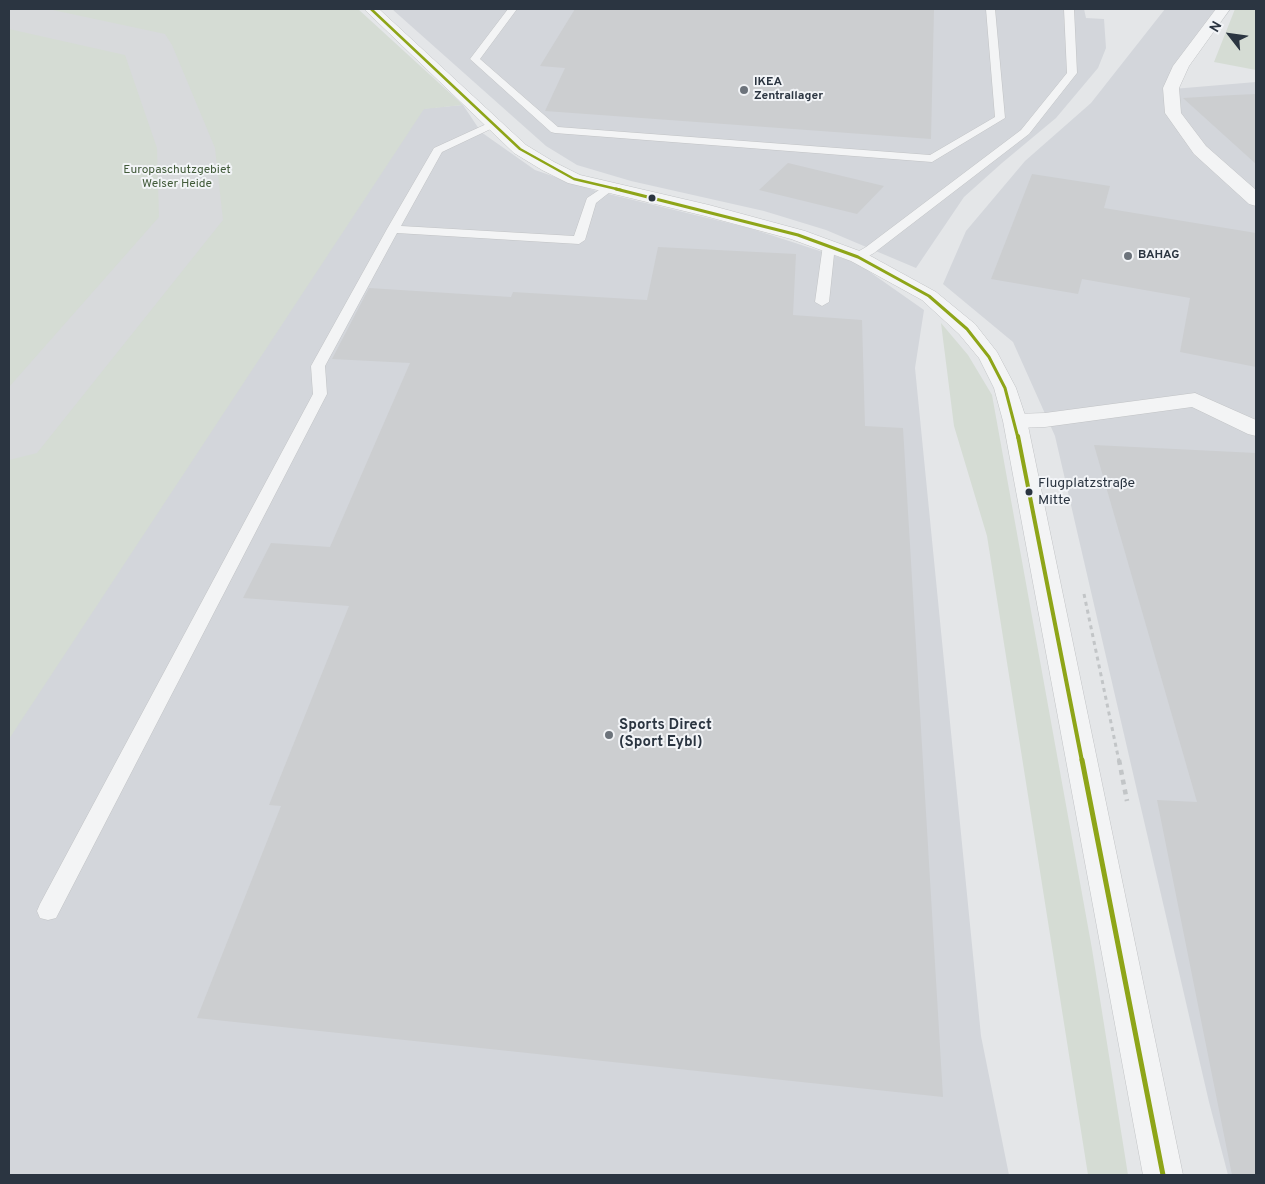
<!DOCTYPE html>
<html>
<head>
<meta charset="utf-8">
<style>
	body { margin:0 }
	#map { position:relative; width:1265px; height:1184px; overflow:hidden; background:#e4e6e8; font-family:Overpass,sans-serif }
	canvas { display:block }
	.frame { position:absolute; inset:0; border:10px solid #2b3541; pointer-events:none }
	.north { position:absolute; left:1205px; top:10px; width:50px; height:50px; -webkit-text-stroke:4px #f2f4f7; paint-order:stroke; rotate:300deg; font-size:14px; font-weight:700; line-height:20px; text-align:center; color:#2b3541 }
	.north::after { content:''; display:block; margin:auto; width:18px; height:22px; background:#2b3541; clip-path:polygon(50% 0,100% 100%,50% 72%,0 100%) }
</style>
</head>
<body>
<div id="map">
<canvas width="1265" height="1184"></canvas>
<div class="frame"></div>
<div class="north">N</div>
</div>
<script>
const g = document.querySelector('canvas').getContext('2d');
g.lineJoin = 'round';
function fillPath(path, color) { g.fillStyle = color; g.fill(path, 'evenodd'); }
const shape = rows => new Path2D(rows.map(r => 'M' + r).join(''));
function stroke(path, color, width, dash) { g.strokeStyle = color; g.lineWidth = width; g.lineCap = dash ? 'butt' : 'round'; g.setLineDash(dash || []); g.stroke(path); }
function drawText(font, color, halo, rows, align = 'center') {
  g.font = font + ' Overpass,sans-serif'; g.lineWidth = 4; g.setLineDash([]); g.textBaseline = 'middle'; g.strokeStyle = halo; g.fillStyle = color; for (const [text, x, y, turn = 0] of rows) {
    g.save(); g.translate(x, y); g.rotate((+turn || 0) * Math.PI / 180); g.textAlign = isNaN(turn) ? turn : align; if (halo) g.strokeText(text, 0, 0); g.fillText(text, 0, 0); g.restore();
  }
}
fillPath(shape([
	[9,9,418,109,463,105,481,132,535,170,596,191,749,228,857,263,924,310,915,368,981,1036,1009,1175,9,1175],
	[392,9,1084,9,1086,18,1104,19,1106,48,1098,68,1056,118,1002,163,964,197,916,268,826,230,764,211,631,181,577,165,546,146],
	[1165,9,1231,9,1171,88,1173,89,1256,82,1256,1175,1228,1175,1209,1102,1055,436,1013,342,943,284,966,231,1025,161,1091,103]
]), '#d3d6db');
fillPath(shape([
	[9,9,358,9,463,105,424,109,9,739],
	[1235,9,1256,9,1256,70,1214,62],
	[941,323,968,355,992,395,1092,949,1128,1175,1088,1175,987,536,954,426]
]), '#d5dcd4');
fillPath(shape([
	[9,9,48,9,165,34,172,45,215,148,223,220,37,453,9,460,9,387,159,217,157,148,125,55,9,29,9,9]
]), '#d8dadc');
fillPath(shape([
	[575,9,934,9,931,139,545,111,565,68,540,66],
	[1256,94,1256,164,1183,98,1234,95],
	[788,163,884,186,857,214,759,190],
	[1032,174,1110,186,1104,208,1256,233,1256,367,1180,352,1190,298,1082,279,1078,294,991,279],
	[658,247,796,254,793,315,862,320,865,426,903,428,943,1097,197,1018,281,806,269,805,349,606,243,598,271,543,330,547,410,363,332,359,369,288,511,297,513,292,647,300],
	[1094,445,1256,453,1256,1175,1232,1175,1157,800,1197,802]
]), '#ccced0');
const service = shape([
	[508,9,517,9,480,59,558,127,930,155,995,117,986,9,995,9,1005,118,932,162,555,133,551,132,470,59,508,9],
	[1064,9,1074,9,1077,73,1029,134,874,253,862,260,854,260,852,257,854,254,866,247,1021,130,1067,73,1064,9],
	[493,121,498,124,497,126,442,152,401,226,574,236,587,198,605,186,613,186,615,188,596,203,585,240,579,244,397,233,325,366,327,394,56,918,48,920,40,918,37,911,40,904,313,394,311,366,387,229,434,148,493,121],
	[829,241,835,245,829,302,822,306,815,302,823,245,829,241]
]);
const minor = shape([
	[1216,9,1230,9,1189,66,1179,88,1181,113,1206,146,1256,190,1256,206,1249,204,1194,154,1165,113,1163,88,1173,66,1216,9],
	[1195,393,1256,420,1256,436,1248,434,1192,407,1045,427,1015,428,1007,426,1003,421,1007,416,1015,414,1045,413,1195,393]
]);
const tertiary = shape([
	[364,9,379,9,526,145,554,162,580,175,709,205,805,231,865,253,936,292,975,324,997,352,1016,388,1027,421,1183,1175,1143,1175,1003,421,994,388,979,358,959,334,922,300,851,261,791,239,705,216,568,183,542,170,514,153,364,9]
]);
stroke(service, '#c2c4c6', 1);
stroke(minor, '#c2c4c6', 1);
stroke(tertiary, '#c2c4c6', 1);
stroke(shape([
	[1084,594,1119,761]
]), '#c2c5c7', 3, [4, 4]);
stroke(shape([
	[1119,760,1127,801]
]), '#c2c5c7', 4.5, [5, 5]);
fillPath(service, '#f3f4f5');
fillPath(minor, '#f3f4f5');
fillPath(tertiary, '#f3f4f5');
stroke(shape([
	[371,9,520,149,574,179,621,190]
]), '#8ea518', 2.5);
stroke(shape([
	[616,189,798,235,858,257,929,296,967,329,989,357,1005,388,1018,438]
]), '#8ea518', 3);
stroke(shape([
	[1018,436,1082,761]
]), '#8ea518', 4);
stroke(shape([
	[1082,760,1163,1175]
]), '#8ea518', 5);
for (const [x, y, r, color] of [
	[744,90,5,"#6c737b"],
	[652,198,4.5,"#2b3541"],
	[1128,256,5,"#6c737b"],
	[1029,492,4.5,"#2b3541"],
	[609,735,5,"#6c737b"]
]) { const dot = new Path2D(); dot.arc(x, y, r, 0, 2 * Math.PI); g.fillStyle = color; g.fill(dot); stroke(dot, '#f2f4f7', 2); }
drawText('bold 12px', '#2b3541', '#f2f4f7', [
	["IKEA",754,83],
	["Zentrallager",754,97],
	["BAHAG",1138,256]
], 'left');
drawText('12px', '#425b3a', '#f2f4f7', [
	["Europaschutzgebiet",177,171],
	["Welser Heide",177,185]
]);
drawText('14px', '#2b3541', '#f2f4f7', [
	["Flugplatzstraße",1038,484],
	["Mitte",1038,501]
], 'left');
drawText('bold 15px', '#2b3541', '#f2f4f7', [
	["Sports Direct",619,726],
	["(Sport Eybl)",619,743]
], 'left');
</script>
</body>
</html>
